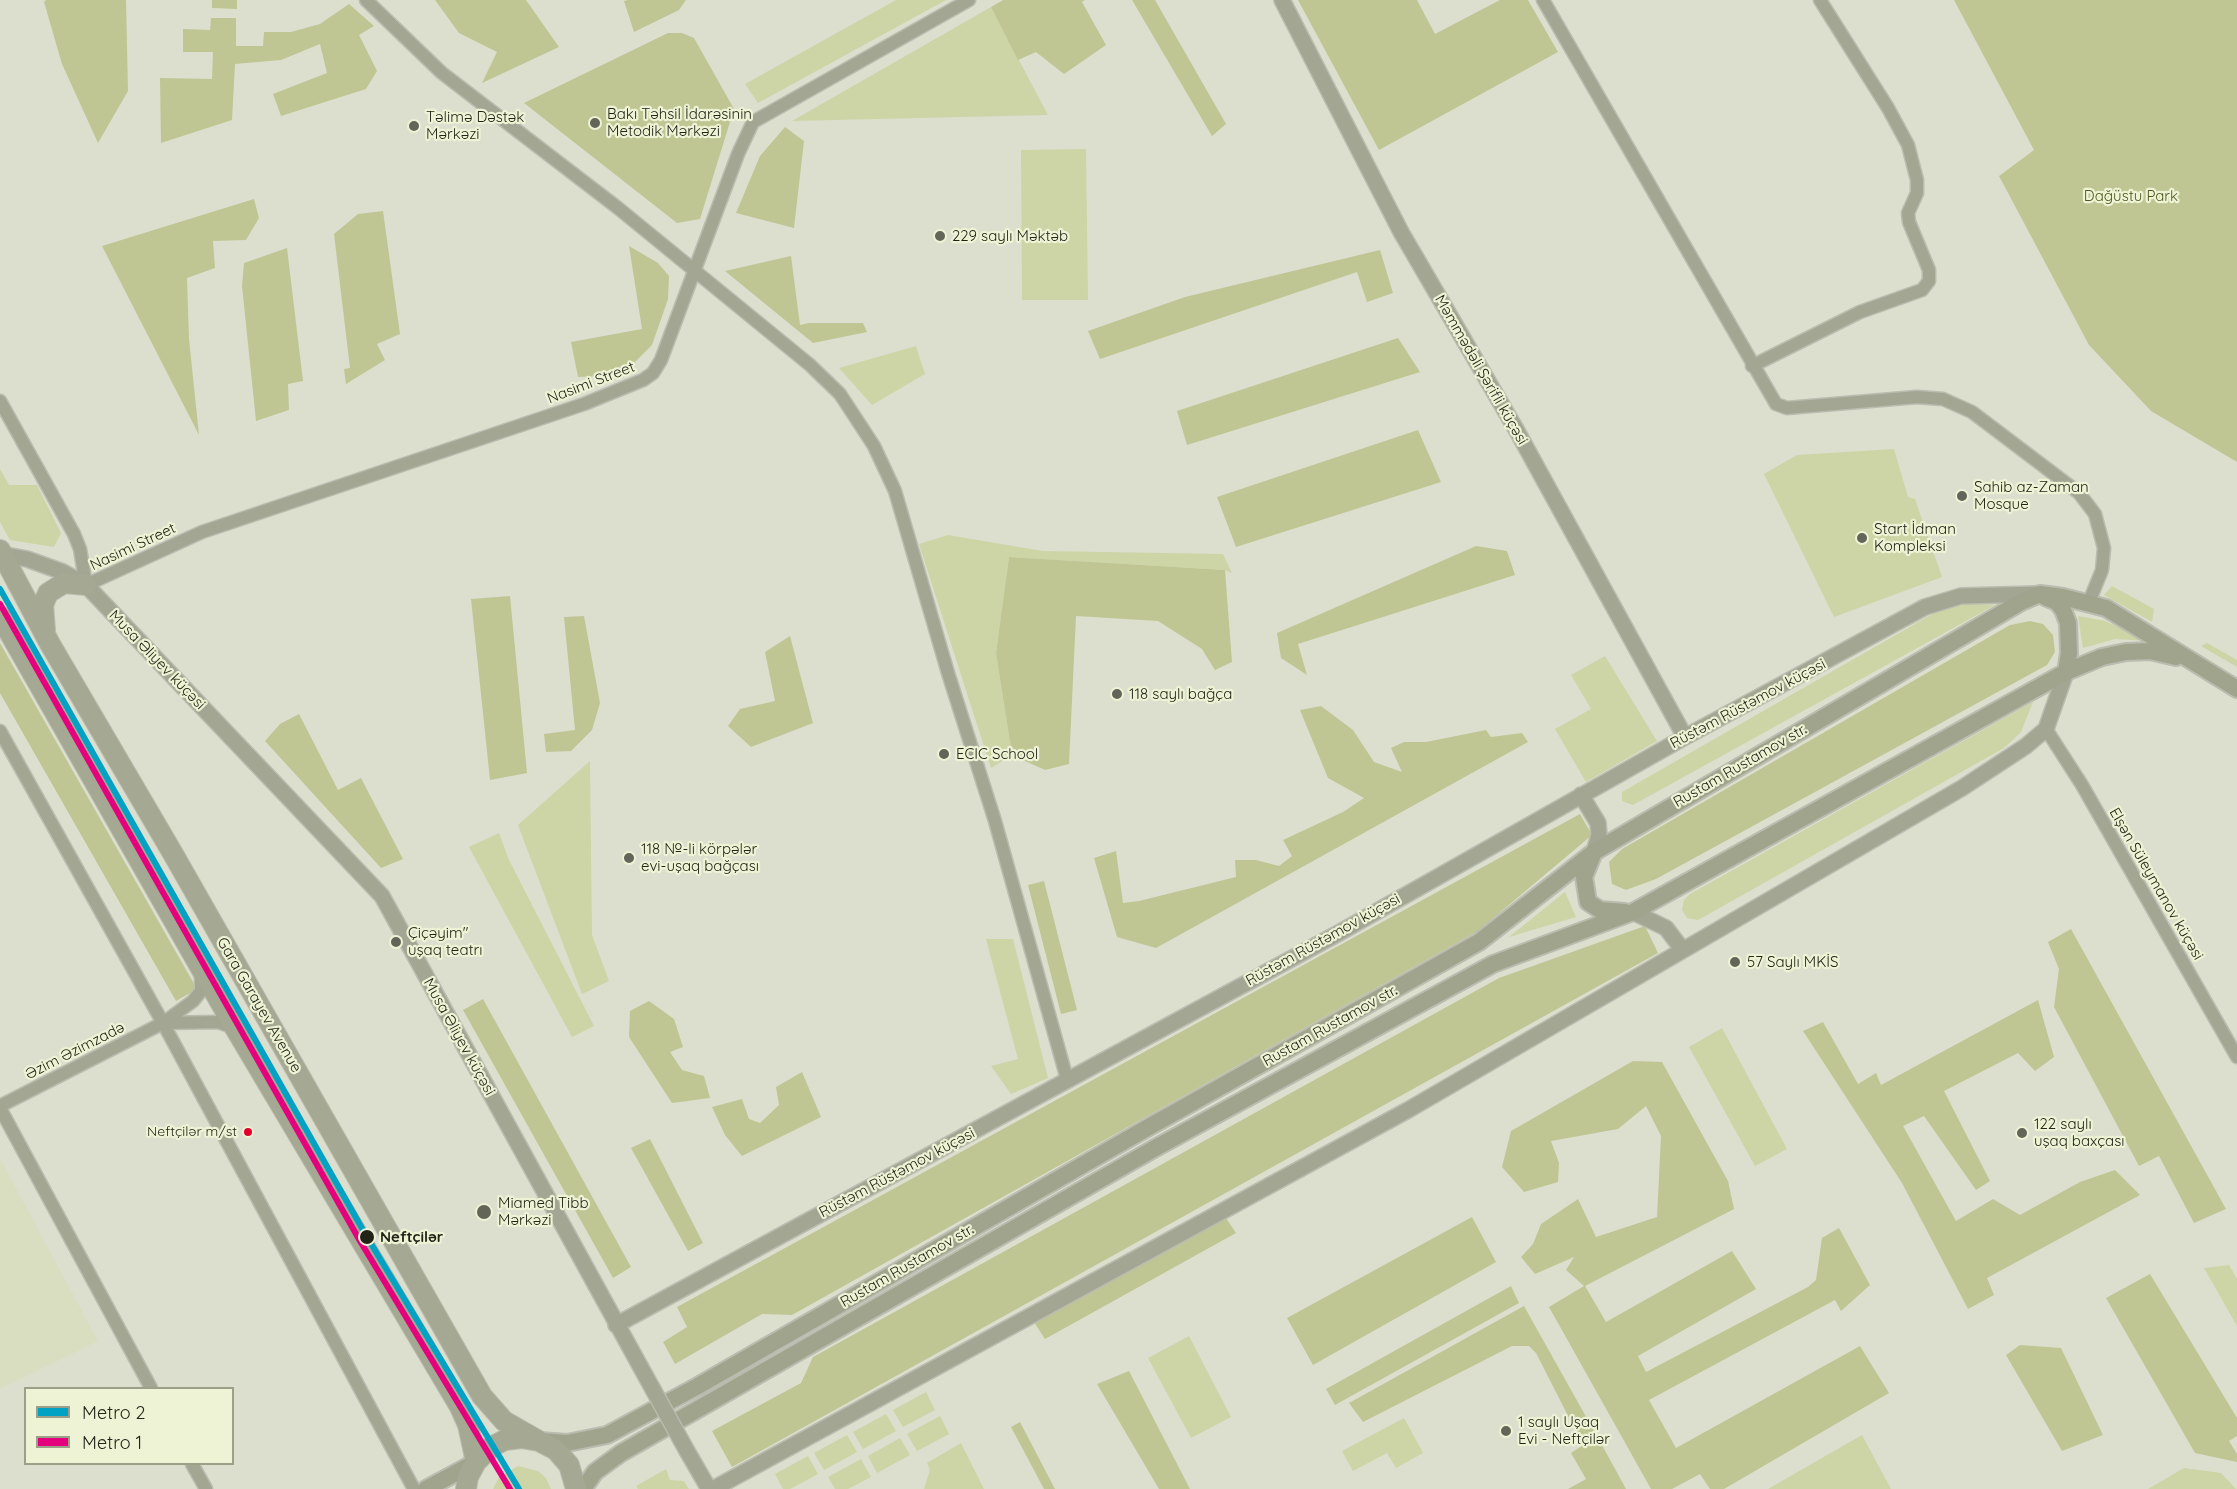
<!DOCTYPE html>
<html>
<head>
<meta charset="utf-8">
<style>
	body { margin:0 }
	#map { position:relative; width:2237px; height:1489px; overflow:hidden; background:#dcdfce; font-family:Quicksand,sans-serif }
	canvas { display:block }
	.legend { position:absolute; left:24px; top:1387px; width:210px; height:78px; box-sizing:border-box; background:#edf3d4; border:2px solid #9ca089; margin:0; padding:8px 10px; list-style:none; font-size:18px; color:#222418 }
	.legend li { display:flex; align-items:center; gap:12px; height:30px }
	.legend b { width:30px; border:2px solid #9ca089 }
</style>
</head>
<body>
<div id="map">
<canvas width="2237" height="1489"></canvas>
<ul class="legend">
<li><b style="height:8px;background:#02a2c5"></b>Metro 2</li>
<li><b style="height:8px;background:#e5007d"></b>Metro 1</li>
</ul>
</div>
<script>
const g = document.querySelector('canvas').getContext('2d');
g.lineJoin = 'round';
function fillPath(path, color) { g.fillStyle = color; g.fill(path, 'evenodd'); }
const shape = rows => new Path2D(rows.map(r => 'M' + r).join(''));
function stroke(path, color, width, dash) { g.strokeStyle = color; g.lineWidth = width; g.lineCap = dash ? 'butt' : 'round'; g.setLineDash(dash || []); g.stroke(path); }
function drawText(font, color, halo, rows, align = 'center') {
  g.font = font + ' Quicksand,sans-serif'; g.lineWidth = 4.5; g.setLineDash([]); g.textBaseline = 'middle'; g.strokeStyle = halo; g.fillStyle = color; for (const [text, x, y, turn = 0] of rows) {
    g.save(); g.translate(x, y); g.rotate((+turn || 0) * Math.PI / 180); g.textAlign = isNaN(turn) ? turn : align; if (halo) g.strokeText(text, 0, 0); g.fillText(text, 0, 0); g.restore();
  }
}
fillPath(shape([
	[0,1158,98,1341,0,1389]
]), '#d9dec1');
fillPath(shape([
	[896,0,946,0,758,103,745,84],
	[991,7,1048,115,792,121],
	[1086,149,1088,300,1022,300,1021,150],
	[916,346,925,374,872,405,839,368],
	[1894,449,1908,497,1915,499,1942,577,1834,617,1764,474,1797,455],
	[0,469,9,485,37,485,61,533,54,547,10,540,0,522],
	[948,535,1043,551,1223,554,1232,573,1225,570,1009,557,996,653,1012,755,991,768,919,544],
	[2112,586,2154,609,2152,622,2104,595],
	[1963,603,1995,605,1633,805,1622,801,1622,792,1948,605],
	[2078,616,2105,621,2148,641,2115,639,2083,648],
	[2207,643,2237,660,2237,667,2201,646],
	[1605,656,1657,741,1586,782,1555,729,1591,709,1571,675],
	[2033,702,2021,732,2004,748,1707,915,1698,920,1687,918,1682,910,1684,900,1690,894],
	[590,761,592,935,609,981,582,994,518,825],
	[499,833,509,860,594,1026,572,1037,469,847],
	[1565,892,1576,917,1509,937],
	[986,939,1013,939,1048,1078,1011,1094,991,1066,1018,1059],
	[1722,1028,1787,1149,1755,1166,1689,1047],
	[2229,1265,2237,1279,2237,1326,2204,1268],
	[1189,1336,1231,1417,1191,1438,1148,1358],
	[926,1392,935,1410,903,1427,893,1410],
	[886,1414,896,1431,863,1449,853,1432],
	[940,1416,949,1434,917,1451,907,1434],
	[1404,1418,1423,1453,1396,1468,1387,1453,1353,1471,1342,1451],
	[847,1435,857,1452,824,1470,814,1453],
	[1862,1435,1891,1489,1768,1489],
	[900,1438,910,1455,877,1473,868,1456],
	[961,1443,984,1489,924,1489,930,1470,927,1463],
	[808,1456,818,1474,790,1489,783,1489,775,1474],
	[861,1459,871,1477,848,1489,835,1489,828,1477],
	[518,1466,538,1471,546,1478,551,1489,493,1489,499,1477],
	[2184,1468,2221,1473,2236,1489,2148,1489],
	[666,1469,670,1480,684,1481,689,1489,638,1489,636,1486]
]), '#cdd4a6');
fillPath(shape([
	[46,0,126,0,128,91,98,143,62,64,44,2],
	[212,0,237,0,237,9,212,8],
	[435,0,526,0,559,47,482,83,497,52,459,33],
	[628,0,686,0,679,10,634,32,624,1],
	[1003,0,1085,0,1082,2,1106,45,1064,74,1036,52,1018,60,991,7],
	[1132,0,1155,0,1226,124,1212,136],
	[1298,0,1417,0,1435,34,1500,0,1528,0,1558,52,1379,150],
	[1954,0,2237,0,2237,462,2151,411,2089,345,1999,176,2034,150],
	[349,4,374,26,359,35,377,71,366,89,281,116,273,94,327,73,320,44,281,60,235,64,232,120,161,143,160,78,212,79,213,52,183,52,183,29,210,30,211,18,236,18,236,46,263,46,264,32,291,32,320,24],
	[668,33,682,33,694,38,734,109,700,219,677,223,524,103],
	[785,127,804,141,794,228,736,213,760,156],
	[254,199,259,218,246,240,213,241,215,268,187,278,189,339,199,435,102,246],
	[383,211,400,334,377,344,385,360,346,384,344,369,350,368,334,234,358,214],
	[629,246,658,263,669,276,668,299,652,345,635,362,606,376,578,377,571,342,642,329],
	[287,248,303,381,288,384,289,410,256,421,242,286,244,263],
	[1380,250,1393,293,1367,302,1357,272,1100,359,1088,331,1185,297],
	[791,256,800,325,809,323,863,323,867,332,813,343,725,271],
	[1398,338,1420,372,1187,445,1177,411],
	[1418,430,1441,482,1236,547,1217,497],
	[1476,546,1507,551,1515,575,1298,644,1307,675,1281,658,1277,633],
	[1009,557,1225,570,1232,662,1215,670,1202,649,1158,621,1076,616,1069,764,1045,770,1012,755,996,653],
	[510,596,527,773,490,780,471,599],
	[584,616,600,703,592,730,571,751,546,752,544,734,575,730,564,617],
	[2030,621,2043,624,2053,635,2055,652,2047,665,1656,879,1626,890,1612,884,1609,862,1622,849,2010,625],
	[790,636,813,723,751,747,728,726,740,709,775,701,765,652],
	[0,643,197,989,176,1001,0,693],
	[1321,706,1353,730,1374,762,1402,772,1391,748,1404,742,1426,742,1486,730,1491,737,1522,733,1528,742,1156,948,1117,937,1094,858,1116,851,1123,903,1139,901,1236,877,1235,860,1256,860,1279,866,1292,856,1283,840,1343,812,1364,798,1328,778,1300,710],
	[299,714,338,790,361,778,403,859,381,868,265,741,280,724],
	[1580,814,1592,835,1478,931,792,1315,762,1314,675,1364,663,1342,687,1327,677,1307],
	[1044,881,1077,1010,1061,1014,1028,885],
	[1645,926,1658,953,732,1467,712,1431,801,1383,813,1357,1499,978],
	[2071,929,2226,1209,2194,1223,2159,1156,2139,1166,2054,1007,2059,969,2048,942],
	[483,999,631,1267,613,1278,463,1010],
	[2038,1000,2054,1057,2035,1071,2018,1053,1944,1091,1990,1181,1976,1190,1924,1116,1903,1126,1956,1221,1993,1199,2020,1215,2080,1182,2115,1170,2140,1195,1987,1278,1994,1295,1968,1309,1902,1183,1803,1031,1823,1022,1858,1084,1876,1073,1881,1085],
	[649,1001,674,1019,683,1047,670,1052,682,1070,704,1076,710,1098,672,1103,629,1037,630,1011],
	[1633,1061,1662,1062,1728,1181,1734,1209,1585,1286,1606,1322,1732,1251,1756,1289,1638,1356,1646,1372,1808,1287,1816,1280,1822,1238,1839,1228,1870,1285,1841,1311,1835,1300,1649,1400,1676,1448,1860,1346,1889,1393,1724,1489,1710,1489,1700,1474,1672,1489,1651,1489,1549,1307,1584,1286,1566,1270,1574,1257,1535,1274,1521,1257,1533,1244,1541,1224,1578,1199,1596,1237,1657,1217,1661,1136,1646,1106,1618,1129,1551,1141,1559,1163,1558,1182,1524,1192,1502,1167,1511,1131],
	[802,1072,821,1117,742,1156,725,1135,712,1107,742,1099,749,1119,760,1123,779,1105,776,1087],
	[650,1139,703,1243,688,1251,631,1148],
	[1472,1217,1496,1262,1313,1365,1287,1318],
	[1226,1218,1236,1233,1045,1339,1034,1322],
	[2150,1274,2237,1418,2237,1436,2229,1441,2237,1454,2237,1462,2195,1453,2106,1298],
	[1511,1286,1519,1303,1335,1405,1326,1389],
	[1524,1306,1608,1456,1626,1489,1568,1489,1586,1479,1571,1453,1583,1445,1536,1353,1529,1346,1512,1346,1363,1422,1349,1403],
	[2020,1345,2061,1348,2103,1435,2062,1451,2006,1355],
	[1129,1371,1190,1489,1159,1489,1097,1384],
	[1020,1422,1055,1489,1044,1489,1011,1427]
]), '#bfc694');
const minor = shape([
	[366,0,442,73,618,208,810,365,840,394,874,446,895,491,948,673,995,821,1067,1079],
	[1543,0,1776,404,1787,408,1917,397,1943,399,1972,412,2079,493,2095,514,2104,548,2102,570,2089,602],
	[1752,366,1860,312,1922,290,1929,281,1929,270,1909,222,1908,213,1917,193,1917,180,1908,145,1888,108,1820,0],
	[0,401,74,534,80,549,86,585,202,532,584,404,643,380,653,373,661,360,738,154,753,122,969,0],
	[2046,729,2082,785,2237,1057],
	[0,731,163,1023,414,1489],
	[164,1023,218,1022,235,1028],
	[0,1106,163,1023,193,1001,201,991,201,973],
	[0,1108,151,1388],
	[192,1464,206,1489]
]);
const tertiary = shape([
	[1282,0,1401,232,1517,431,1685,737],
	[0,554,27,559,63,572,86,585,382,896,645,1375],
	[1581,795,1598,823,1599,835,1594,852],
	[1633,912,1666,928,1682,949],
	[616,1325,1337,934,1685,737,1925,607,1961,596,2039,594],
	[687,1451,709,1489],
	[713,1489,1408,1110,1962,788,2026,746,2046,729,2066,672]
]);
const secondary = shape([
	[2045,597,2057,602,2063,610,2068,623,2069,653,2066,672],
	[1594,852,1584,877,1588,902,1600,910,1625,912],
	[540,1441,567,1443,607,1435,698,1386,1147,1128,1479,942,1594,852,2021,602,2040,594,2063,597,2106,608,2237,689],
	[426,1489,476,1462],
	[583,1489,595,1472,621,1453,1157,1147,1493,964,1633,912,2066,672,2102,657,2126,652,2150,651,2176,657]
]);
const primary = shape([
	[0,550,50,644,172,852,482,1396,504,1421,539,1441],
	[0,616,235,1028,460,1407,468,1425,476,1462],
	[45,630,43,605,48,593,64,583,86,585],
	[466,1489,468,1477,476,1462,491,1447,505,1440,521,1438,539,1441,556,1450,569,1465,576,1489]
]);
stroke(minor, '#babcaf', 15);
stroke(tertiary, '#babcaf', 18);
stroke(secondary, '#babcaf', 20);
stroke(primary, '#babcaf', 22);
stroke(minor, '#a3a693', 12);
stroke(tertiary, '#a3a693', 15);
stroke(secondary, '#a0a48d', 16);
stroke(primary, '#a5a892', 20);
const tertiaryBridge = shape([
	[645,1375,687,1451]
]);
stroke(tertiaryBridge, '#babcaf', 18, []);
stroke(tertiaryBridge, '#a3a693', 15);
stroke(shape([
	[0,589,367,1237,519,1489]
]), '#02a2c5', 6);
stroke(shape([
	[0,604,360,1241,510,1489]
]), '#e5007d', 6);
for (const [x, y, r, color] of [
	[595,123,6,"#636558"],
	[414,126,6,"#636558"],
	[940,236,6,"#636558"],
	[1962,496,6,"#636558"],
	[1862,538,6,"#636558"],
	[1117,694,6,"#636558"],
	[944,754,6,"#636558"],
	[629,858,6,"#636558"],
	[396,942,6,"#636558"],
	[1735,962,6,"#636558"],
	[248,1132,5,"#e4002b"],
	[2022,1133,6,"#636558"],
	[484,1212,8,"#636558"],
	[367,1237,8,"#222418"],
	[1506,1431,6,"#636558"]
]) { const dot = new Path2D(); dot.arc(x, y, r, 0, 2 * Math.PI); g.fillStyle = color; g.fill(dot); stroke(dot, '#edf3d4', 2); }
drawText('14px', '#222418', '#edf3d4', [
	["Neftçilər m/st",237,1132]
], 'right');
drawText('15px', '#222418', '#edf3d4', [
	["Bakı Təhsil İdarəsinin",607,114],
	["Metodik Mərkəzi",607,131],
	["Təlimə Dəstək",426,117],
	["Mərkəzi",426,134],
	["229 saylı Məktəb",952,236],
	["Sahib az-Zaman",1974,487],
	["Mosque",1974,504],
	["Start İdman",1874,529],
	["Kompleksi",1874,546],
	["118 saylı bağça",1129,694],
	["ECIC School",956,754],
	["118 №-li körpələr",641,849],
	["evi-uşaq bağçası",641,866],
	["Çiçəyim\"",408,933],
	["uşaq teatrı",408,950],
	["57 Saylı MKİS",1747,962],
	["122 saylı",2034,1124],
	["uşaq baxçası",2034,1141],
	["Miamed Tibb",498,1203],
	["Mərkəzi",498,1220],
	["1 saylı Uşaq",1518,1422],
	["Evi - Neftçilər",1518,1439]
], 'left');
drawText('15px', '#4f561d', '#edf3d4', [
	["Dağüstu Park",2131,196]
]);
drawText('15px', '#222418', '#edf3d4', [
	["Məmmədəli Şərifli küçəsi",1481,370,60],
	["Nasimi Street",591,383,-21],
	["Nasimi Street",133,547,-25],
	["Musa Əliyev küçəsi",157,660,46],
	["Rüstəm Rüstəmov küçəsi",1748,704,-28],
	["Rustam Rustamov str.",1740,766,-30],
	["Elşən Süleymanov küçəsi",2156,884,60],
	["Rüstəm Rüstəmov küçəsi",1323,940,-29],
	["Gara Garayev Avenue",259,1005,60],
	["Rustam Rustamov str.",1330,1026,-29],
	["Musa Əliyev küçəsi",459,1037,61],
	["Əzim Əzimzadə",75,1051,-27],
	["Rüstəm Rüstəmov küçəsi",897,1173,-28],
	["Rustam Rustamov str.",907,1266,-30]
]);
drawText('bold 15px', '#222418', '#edf3d4', [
	["Neftçilər",380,1237]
], 'left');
</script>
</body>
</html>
